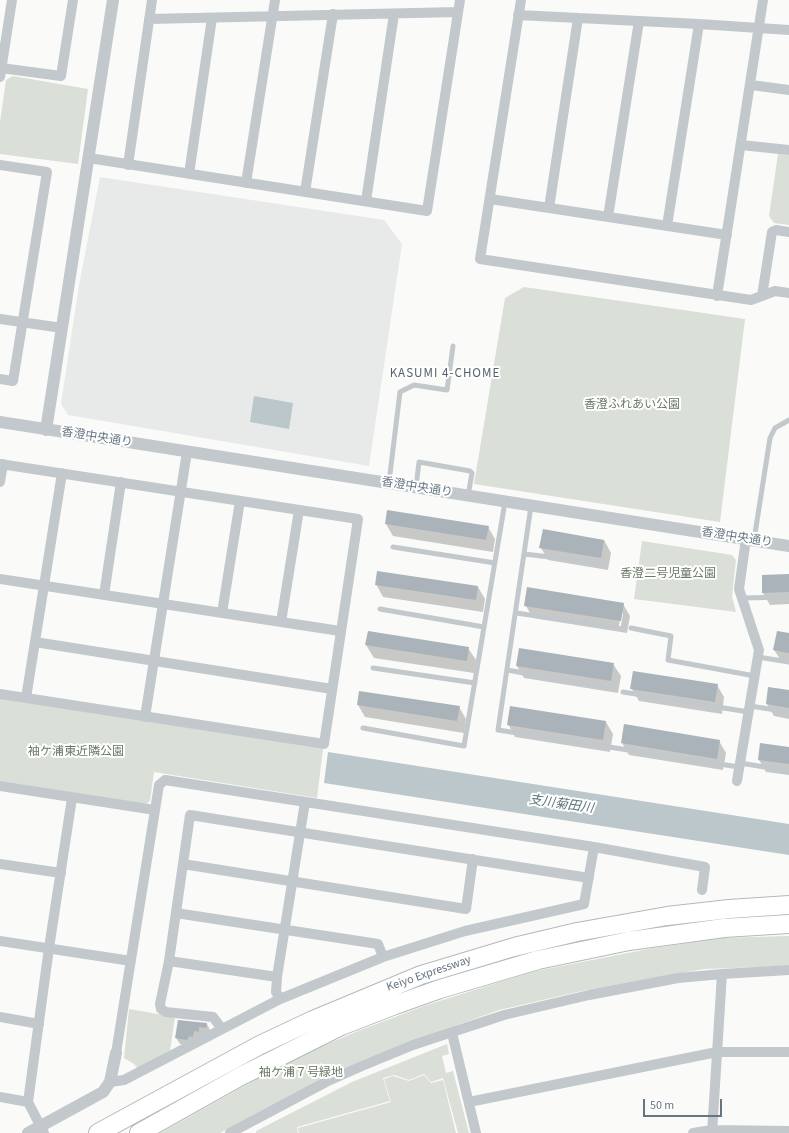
<!DOCTYPE html>
<html>
<head>
<meta charset="utf-8">
<style>
	body { margin:0 }
	#map { position:relative; width:789px; height:1133px; overflow:hidden; background:#fafaf8; font-family:"Source Sans 3",sans-serif }
	canvas { display:block }
	.scale { position:absolute; left:643px; top:1099px; width:79px; height:18px; box-sizing:border-box; border:2px solid #657683; border-top:0; padding-left:5px; font-size:12px; line-height:14px; white-space:nowrap; color:#657683; -webkit-text-stroke:3px #fff; paint-order:stroke }
</style>
</head>
<body>
<div id="map">
<canvas width="789" height="1133"></canvas>
<div class="scale">50 m</div>
</div>
<script>
const g = document.querySelector('canvas').getContext('2d');
g.lineJoin = 'round';
function fillPath(path, color) { g.fillStyle = color; g.fill(path, 'evenodd'); }
const shape = rows => new Path2D(rows.map(r => 'M' + r).join(''));
function stroke(path, color, width, dash) { g.strokeStyle = color; g.lineWidth = width; g.lineCap = dash ? 'butt' : 'round'; g.setLineDash(dash || []); g.stroke(path); }
function drawText(font, color, halo, rows, align = 'center') {
  g.font = font + ' "Source Sans 3","Noto Sans JP",sans-serif'; g.lineWidth = 4; g.setLineDash([]); g.textBaseline = 'middle'; g.strokeStyle = halo; g.fillStyle = color; for (const [text, x, y, turn = 0] of rows) {
    g.save(); g.translate(x, y); g.rotate((+turn || 0) * Math.PI / 180); g.textAlign = isNaN(turn) ? turn : align; if (halo) g.strokeText(text, 0, 0); g.fillText(text, 0, 0); g.restore();
  }
}
fillPath(shape([
	[100,177,384,220,402,244,369,466,68,415,61,404,79,285]
]), '#e8e9e9');
fillPath(shape([
	[13,76,88,89,78,164,0,154,0,122,6,80],
	[778,154,789,155,789,225,774,223,769,216],
	[524,287,745,319,720,522,474,484,505,298],
	[642,541,732,555,736,560,732,597,736,612,634,599],
	[0,698,323,749,317,798,154,772,150,801,146,804,0,781],
	[789,936,789,966,704,969,582,991,499,1010,405,1044,331,1075,220,1133,160,1133,295,1058,358,1031,424,1006,531,972,648,949,722,938],
	[129,1009,175,1017,170,1051,138,1069,134,1064,124,1058],
	[447,1044,449,1054,442,1056,446,1073,453,1071,469,1133,458,1133,443,1078,431,1082,424,1074,409,1080,394,1075,383,1078,390,1101,297,1127,298,1133,256,1133,256,1131,352,1082],
	[424,1075,431,1083,443,1080,456,1133,299,1133,298,1128,391,1102,384,1079,393,1076,409,1081]
]), '#dadfd7');
fillPath(shape([
	[254,396,293,403,289,429,250,422],
	[328,752,789,824,789,855,324,783]
]), '#bbc7cb');
fillPath(shape([
	[386,524,488,527,495,539,493,552,393,536],
	[604,540,611,553,608,570,548,560,541,548],
	[789,575,789,604,770,605,763,593],
	[376,584,478,587,485,599,483,612,383,597],
	[623,604,630,616,627,633,533,618,526,606],
	[621,613,623,613,621,626,619,626],
	[369,633,468,648,476,660,474,673,374,658,366,645],
	[789,634,789,664,782,662,774,650],
	[613,664,621,676,618,693,524,678,517,666],
	[717,685,724,697,722,714,639,701,632,689],
	[769,688,789,691,789,719,774,716,767,704],
	[358,705,459,707,466,719,464,733,365,717],
	[606,722,613,734,610,752,515,737,508,724],
	[719,741,726,753,723,770,629,755,622,743],
	[789,748,789,775,766,772,759,760],
	[179,1021,207,1024,210,1030,209,1034,203,1033,202,1038,190,1046,180,1044,176,1038]
]), '#0003');
fillPath(shape([
	[387,510,489,526,486,540,385,524],
	[543,529,604,540,601,558,539,548],
	[377,571,478,586,476,600,375,585],
	[789,574,789,592,762,593,762,575],
	[527,587,624,603,621,621,524,606],
	[368,631,469,647,467,661,365,645],
	[777,631,789,633,789,653,773,650],
	[519,648,614,663,611,681,516,666],
	[633,671,718,684,715,702,630,689],
	[768,687,789,690,789,708,766,704],
	[359,691,460,706,457,721,357,705],
	[510,706,606,721,603,740,507,725],
	[624,724,720,740,717,759,621,743],
	[760,743,789,747,789,764,758,760],
	[178,1020,207,1023,206,1028,199,1027,199,1032,194,1031,193,1037,189,1036,188,1039,186,1040,175,1038]
]), '#aab3b9');
const motorway = shape([
	[98,1133,260,1045,313,1020,421,975,514,947,577,932,667,916,729,909,789,905],
	[139,1133,241,1076,341,1026,395,1005,440,989,538,960,629,941,724,928,789,924]
]);
stroke(motorway, '#b4b9bd', 20);
stroke(shape([
	[389,482,400,392,414,385,447,390,453,346],
	[416,487,419,462,470,471,472,473,468,496],
	[531,506,498,730,739,767],
	[754,540,770,438,775,428,789,420],
	[393,547,495,563],
	[524,554,601,563],
	[742,598,789,597],
	[380,609,484,627],
	[516,613,615,627],
	[631,628,671,636,668,660,755,676],
	[758,657,789,662],
	[373,668,475,683],
	[507,670,609,688],
	[623,692,749,712],
	[750,706,789,712],
	[363,728,464,746,505,502],
	[740,763,789,771]
]), '#c3c8cc', 5);
stroke(shape([
	[521,0,480,259,751,300,775,291,789,293],
	[518,15,699,24,789,30],
	[149,19,458,12],
	[1,68,61,76,73,0],
	[0,77,12,0],
	[751,85,789,90],
	[741,145,789,150],
	[89,158,427,211,460,0],
	[0,165,47,172,13,381,0,379],
	[128,165,152,0],
	[189,174,212,18],
	[246,183,275,0],
	[305,192,333,14],
	[490,199,727,235],
	[366,201,394,14],
	[549,208,578,18],
	[608,217,639,21],
	[667,226,699,24],
	[717,296,763,0],
	[762,296,772,232,776,230,789,232],
	[0,319,62,328],
	[0,464,358,519,324,744,0,694],
	[0,482,3,464],
	[0,579,340,631],
	[104,595,121,482],
	[222,613,240,501],
	[281,622,299,510],
	[35,642,332,689],
	[26,698,62,473],
	[145,717,187,452],
	[737,781,759,650,739,589,746,539],
	[0,786,155,810],
	[0,864,61,873],
	[183,864,466,909,473,859],
	[176,913,378,944,383,957],
	[0,941,131,961],
	[169,961,277,977],
	[280,999,276,992,277,977,305,802],
	[0,1017,39,1024],
	[222,1029,213,1017,166,1012,161,1009,160,1004,169,961,190,815,589,878],
	[452,1033,476,1133],
	[116,1053,155,810,159,785,165,780,594,847,705,867,702,890],
	[110,1082,124,1080,280,999,383,957,465,931,584,904,594,847],
	[0,1097,28,1102],
	[469,1102,717,1052,789,1052],
	[44,1133,28,1102,49,948,72,798],
	[230,1133,326,1082,362,1066,413,1045,504,1015,589,995,678,978,722,974,789,970],
	[693,1133,712,1130,789,1131],
	[712,1133,722,974]
]), '#c3c8cc', 10);
stroke(shape([
	[0,422,789,546],
	[46,430,113,0],
	[28,1133,103,1092,110,1082,116,1053]
]), '#c3c8cc', 12);
stroke(motorway, '#fff', 18);
drawText('12px', '#687a64', '#fff', [
	["香澄ふれあい公園",632,405],
	["香澄二号児童公園",668,574],
	["袖ケ浦東近隣公園",76,752],
	["袖ケ浦７号緑地",301,1073]
]);
drawText('12px', '#657683', '#fff', [
	["香澄中央通り",97,438,9],
	["香澄中央通り",417,488,9],
	["香澄中央通り",737,538,9],
	["Keiyo Expressway",429,974,-19]
]);
g.letterSpacing = '1px';
drawText('13px', '#57646e', '#fff', [
	["KASUMI 4-CHOME",445,374]
]);
g.letterSpacing = '0px';
drawText('italic 13px', '#60757c', '#fff', [
	["支川菊田川",561,805,8]
]);
</script>
</body>
</html>
